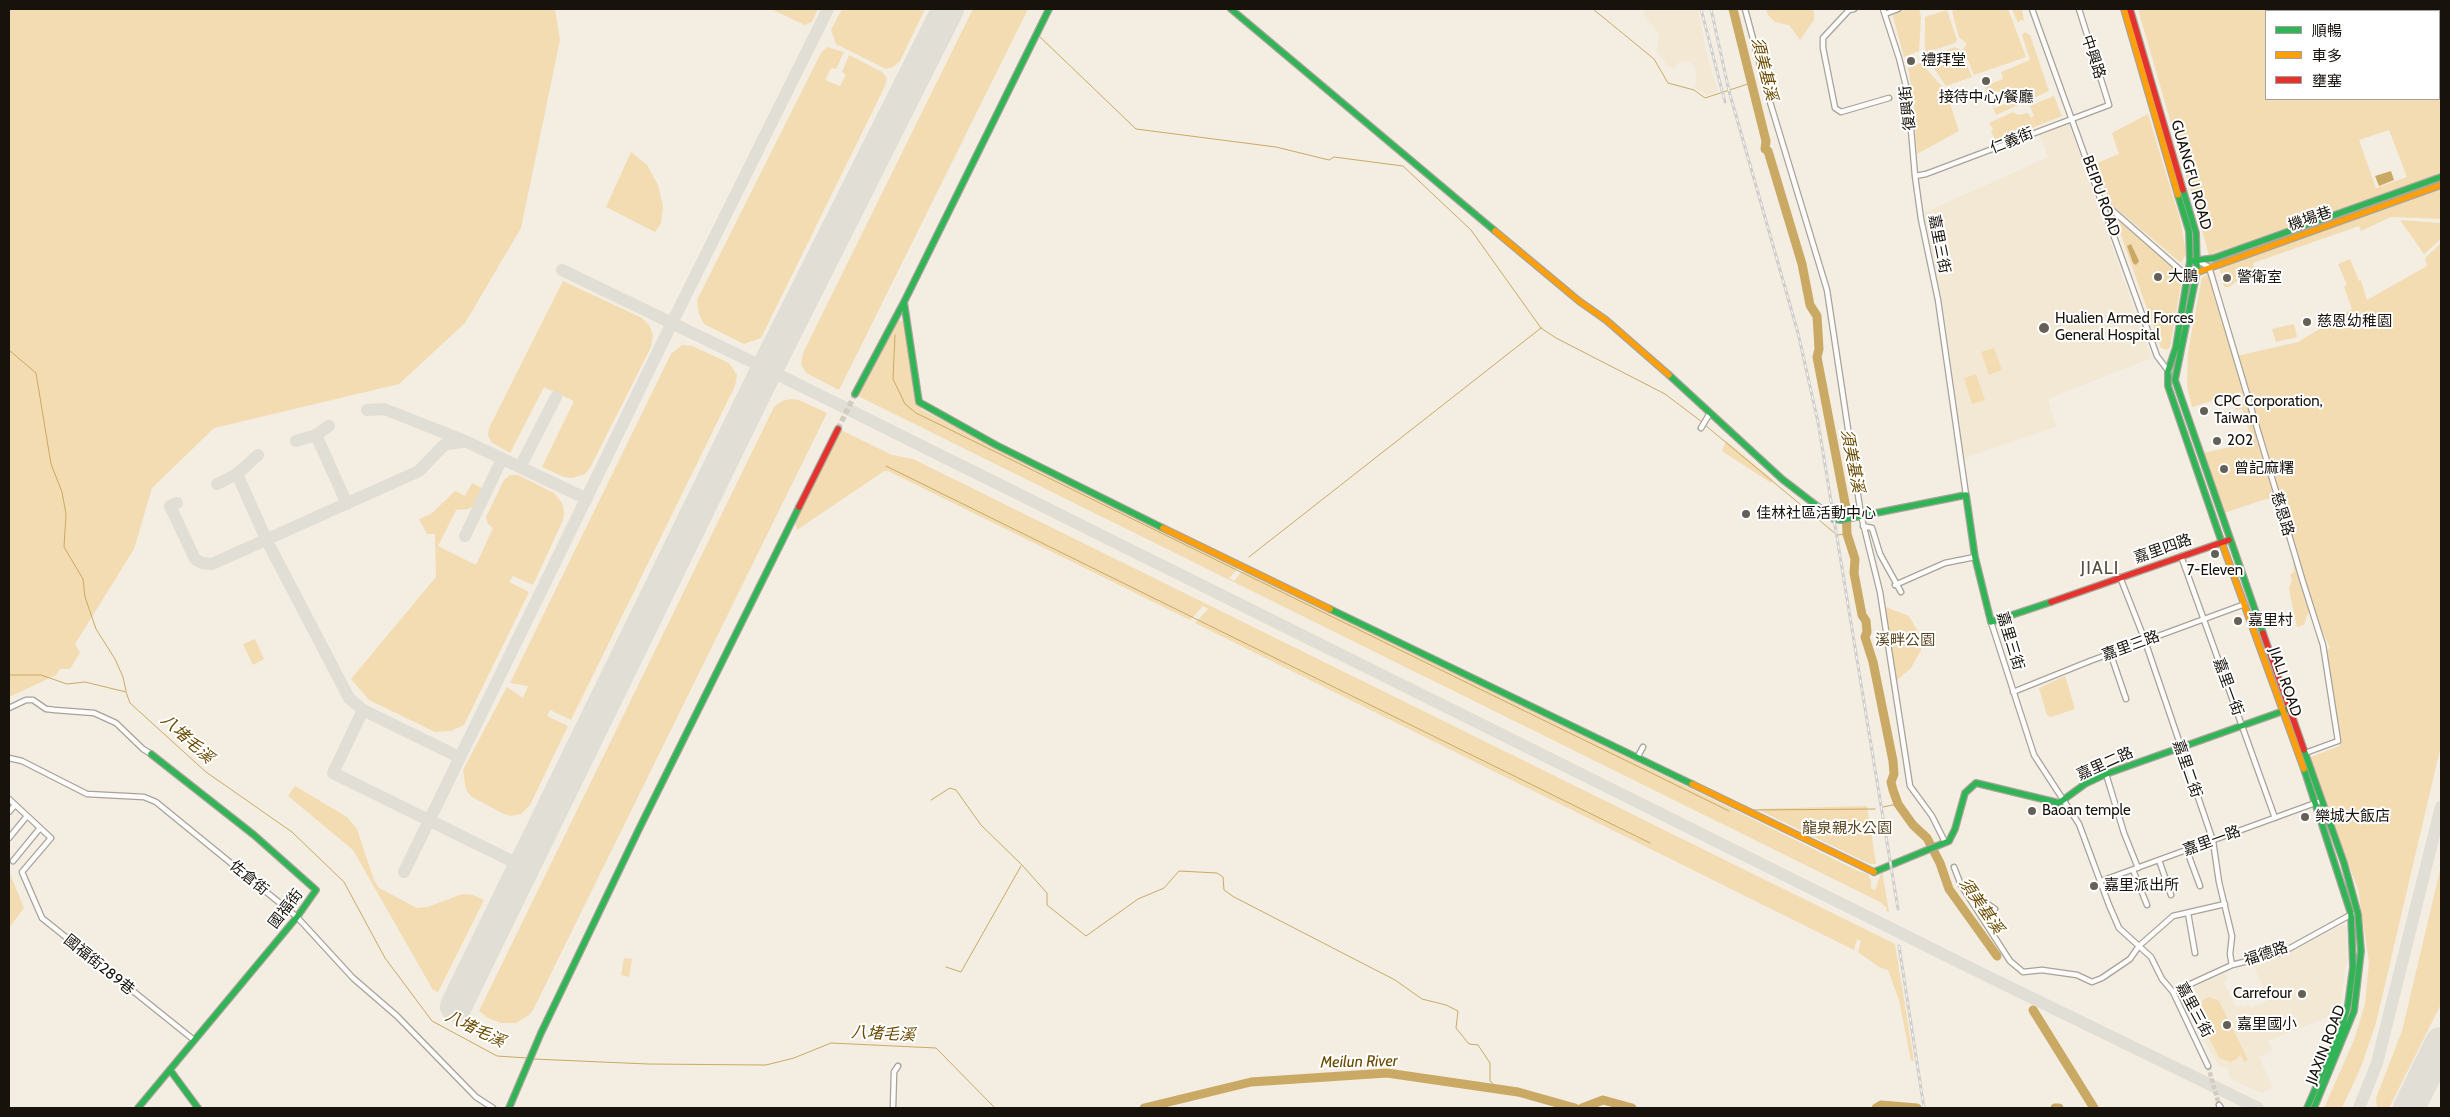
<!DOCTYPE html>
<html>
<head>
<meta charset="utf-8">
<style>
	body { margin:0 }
	#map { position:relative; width:2450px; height:1117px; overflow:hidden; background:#f3ede2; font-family:Cabin,"Noto Sans TC",sans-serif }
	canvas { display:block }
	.frame { position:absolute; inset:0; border:10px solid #17130c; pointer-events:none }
	.legend { position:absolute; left:2265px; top:10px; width:175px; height:90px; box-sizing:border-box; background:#fff; border:1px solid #a2a19e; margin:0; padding:6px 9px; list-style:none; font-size:15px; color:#17130c }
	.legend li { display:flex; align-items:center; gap:10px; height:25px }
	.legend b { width:25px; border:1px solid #a2a19e }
</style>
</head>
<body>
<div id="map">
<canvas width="2450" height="1117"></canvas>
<div class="frame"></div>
<ul class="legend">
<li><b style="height:6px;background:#30b455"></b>順暢</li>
<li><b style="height:6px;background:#ff9f0a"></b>車多</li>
<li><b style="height:6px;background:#e5322d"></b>壅塞</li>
</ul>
</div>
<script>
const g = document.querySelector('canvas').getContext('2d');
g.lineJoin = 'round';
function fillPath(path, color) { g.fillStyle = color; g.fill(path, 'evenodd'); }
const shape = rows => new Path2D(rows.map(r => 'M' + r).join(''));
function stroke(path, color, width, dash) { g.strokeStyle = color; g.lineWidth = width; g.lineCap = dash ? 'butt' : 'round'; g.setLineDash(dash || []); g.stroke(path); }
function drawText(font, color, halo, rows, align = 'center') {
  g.font = font + ' Cabin,"Noto Sans TC",sans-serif'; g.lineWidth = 4; g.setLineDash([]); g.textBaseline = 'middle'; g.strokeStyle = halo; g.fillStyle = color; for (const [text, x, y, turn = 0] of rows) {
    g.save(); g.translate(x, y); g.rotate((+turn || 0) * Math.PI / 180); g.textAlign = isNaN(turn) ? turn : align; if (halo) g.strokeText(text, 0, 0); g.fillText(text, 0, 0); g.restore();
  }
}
fillPath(shape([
	[1647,9,1698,9,1707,56,1718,91,1708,95,1694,87,1696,85,1696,73,1693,65,1689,61,1679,62,1674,69,1668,66,1657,51,1659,34,1643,14],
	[2066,122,2069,124,2151,358,2048,399,2056,427,1964,458,1942,299,1924,213,2048,157,2039,133],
	[2342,925,2346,927,2347,958,2341,1001,2335,1014,2268,1041,2272,1050,2259,1057,2273,1088,2261,1093,2229,1078,2228,1068,2220,1067,2177,995,2224,973,2227,980,2223,982,2236,1007,2240,1005,2242,1008,2249,1005,2252,1008,2268,1000,2253,964,2285,955]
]), '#f2e8d4');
fillPath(shape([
	[9,9,555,9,560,40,521,228,465,323,399,384,214,428,152,488,134,549,75,644,80,653,70,669,60,669,56,675,9,697],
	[771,9,818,9,812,22,805,25],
	[842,9,925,9,900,61,893,67,886,69,836,44,831,30],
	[973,9,1028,9,839,390,806,373,801,364,803,353],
	[1766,9,1814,9,1814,20,1800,40,1789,25,1775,22,1768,15],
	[1905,9,1919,9,1921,17,1919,51,1904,57,1892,13],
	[1958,9,2008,9,2026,57,1974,75,1963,49,1967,44,1959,37,1952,11],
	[2012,9,2022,9,2024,21,2021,20,2018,23],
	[2138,9,2441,9,2441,173,2209,255],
	[2266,11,2439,11,2439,99,2266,99],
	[2389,130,2407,177,2376,188,2359,140],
	[1947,10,1957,40,1955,43,1925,53,1925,17],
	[2025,32,2030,35,2049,91,1996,115,1991,102,1995,108,2012,101,2008,89,1987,94,1985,86,2003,79,2001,72,2030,60,2022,35],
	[827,47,844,52,836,69,831,68,825,80,840,86,846,75,842,72,849,55,882,72,887,78,885,86,761,338,744,344,704,324,699,314,697,300,821,53],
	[1955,47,1961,50,1972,77,1946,86,1927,58],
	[1921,63,1946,91,1959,131,1917,154,1913,97,1908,68],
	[2054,96,2062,116,1996,142,1991,131,1993,129,1989,123,2013,112,2018,115,2028,113,2031,118,2034,116,2030,106],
	[2148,114,2181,223,2186,254,2181,263,2110,203,2095,164,2119,154,2112,133],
	[631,152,647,165,658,185,663,206,661,223,655,232,606,207],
	[2441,188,2441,219,2391,217,2361,231,2359,226,2253,263,2254,268,2229,287,2224,287,2223,282,2231,279,2229,272,2221,274,2219,267],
	[2400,220,2441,223,2441,239,2424,254],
	[2120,222,2172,267,2182,279,2170,347,2168,350,2161,348,2117,224],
	[2441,243,2441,745,2376,1023,2361,1067,2342,1108,2324,1108,2354,1040,2365,1004,2369,962,2358,889,2308,758,2340,746,2322,651,2330,648,2313,611,2308,613,2304,625,2297,627,2289,589,2292,579,2290,575,2294,572,2293,560,2298,563,2278,498,2266,499,2221,514,2203,453,2253,442,2242,409,2236,410,2234,406,2244,403,2240,392,2192,407,2187,387,2188,352,2202,277,2214,271,2237,356,2298,342,2352,309,2344,287,2347,285,2338,264,2350,259,2359,281,2361,280,2367,300,2427,266,2425,258],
	[563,281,642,318,649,325,653,335,651,347,590,468,585,474,572,478,564,477,542,467,574,401,544,387,510,453,491,442,488,435,489,428],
	[896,320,903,321,918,404,922,410,1239,567,1229,578,1231,579,1234,581,1244,569,1858,871,1868,874,1871,880,1871,888,1875,890,1882,871,1889,912,1886,911,1887,908,1880,902,858,396],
	[2294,324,2297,337,2276,342,2272,329],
	[682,345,692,346,729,363,737,375,735,386,571,720,550,710,547,716,568,726,530,805,521,814,511,816,502,813,472,797,466,790,463,770,507,687,523,698,528,686,510,683,671,354],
	[1994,348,2002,370,1989,375,1981,352],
	[1976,374,1985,400,1972,404,1964,378],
	[791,399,799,400,827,413,533,1010,529,1015,516,1023,501,1023,488,1018,479,1011,774,407,782,401],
	[841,430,892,455,913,459,1895,944,1914,1061,1911,1061,1899,1000,1888,970,1879,967,1858,952,1861,941,1857,939,1854,950,1195,623,1208,609,1203,606,1190,620,888,471,884,471,797,530,795,522],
	[1726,441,1773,480,1771,483,1722,451],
	[510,475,518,475,554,493,562,503,564,512,563,520,533,585,513,576,509,582,529,592,464,725,451,731,435,732,369,700,351,679,436,577,435,534,427,534,419,519,431,514,455,491,465,496,472,483,482,488,474,505,469,509,456,510,438,546,476,565,493,528,488,524,486,517,504,480],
	[1883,606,1909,616,1921,637,1921,650,1911,668,1895,682],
	[255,639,264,659,253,665,243,644],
	[2065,676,2075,709,2051,717,2047,715,2039,688],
	[295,786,347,817,357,829,374,880,379,888,417,908,428,907,462,894,473,895,484,900,438,992,433,990,353,850,288,796],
	[1867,806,1876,864,1870,864,1757,809],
	[2441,866,2441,1004,2389,1108,2377,1108,2376,1098,2402,1031],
	[9,871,24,908,9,928],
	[624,958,632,959,629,977,621,975],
	[2209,997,2219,1001,2248,1060,2244,1062,2240,1054,2237,1059,2231,1062,2219,1058,2197,1013,2203,1000]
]), '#f3dcb1');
fillPath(shape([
	[2391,171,2394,180,2379,186,2375,176],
	[2131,244,2139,261,2136,265,2133,263,2127,246]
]), '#caa965');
stroke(shape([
	[1593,9,1654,59,1668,83,1694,90,1705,98,1751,83],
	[1039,36,1136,129,1276,147,1329,160,1334,157,1403,166,1471,230,1541,328,1556,338,1665,394,1702,422],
	[895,335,893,379,905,404,916,413,1729,811],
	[9,350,36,373,51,464,62,492,66,514,64,547,83,579,85,597,96,629,115,659,123,677,126,691],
	[1705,425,1837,535,1847,534],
	[886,466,1650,843],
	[1249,557,1541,328],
	[9,675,41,675,67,684,85,682,126,692,130,703,206,772,292,832,344,882,385,958,432,1021,497,1056,527,1058],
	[931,800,950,788,956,790,981,825,1022,865,1047,893,1047,905,1086,936,1138,899,1164,888,1179,871,1217,873,1223,877,1224,890,1234,897,1395,980,1422,999,1446,1005,1458,1011,1456,1028,1469,1044,1478,1045,1490,1063,1490,1081,1499,1089],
	[1883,807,1898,804],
	[1753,810,1875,809],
	[946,967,961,972,1021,866],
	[533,1059,648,1064,766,1065,794,1058,831,1043,936,1048,995,1108]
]), '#caa965', 1);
stroke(shape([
	[1733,9,1766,141,1765,149,1768,151,1802,264,1810,305,1817,316,1819,349,1817,357,1846,508,1847,534,1855,559,1854,573,1862,615,1866,621,1867,632,1865,637,1873,662,1893,761,1894,774,1891,782,1893,790,1898,804,1913,825,1927,838,1940,863,1949,889,1997,956],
	[2033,1010,2094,1108],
	[1144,1108,1251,1082,1387,1073,1518,1092,1575,1108],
	[1582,1108,1603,1100,1632,1108],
	[1876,1108,1881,1105,1917,1108],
	[2055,1108,2059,1108]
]), '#caa965', 9);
stroke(shape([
	[562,270,767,369,1989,977,2258,1108],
	[367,410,384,409,463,440],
	[316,435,347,504],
	[296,441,316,435,329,426],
	[520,467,556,397],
	[237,474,267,541,349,698,363,710,459,757],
	[217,484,237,474,258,455],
	[177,503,170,506,195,559,202,563,212,564,419,471,444,445,465,441,587,499],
	[465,536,502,459],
	[363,710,333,773,524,867],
	[404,872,672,323,828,9],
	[2359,1108,2377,1063,2441,807]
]), '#e1ded6', 12);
stroke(shape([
	[456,1006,767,369,948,9],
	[2409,1108,2441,1043]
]), '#e1ded6', 32);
stroke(shape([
	[2208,1066,2219,1105]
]), '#d2ccc2', 4.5, [4.5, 2]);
stroke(shape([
	[838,429,855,394]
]), '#d2ccc2', 5.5, [5.5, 3]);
const street = shape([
	[1745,9,1770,102,1827,290,1861,515,1880,592,1910,786,1932,816,1945,842],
	[1854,9,1849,10,1823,38,1823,48,1835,108,1841,112,1889,98],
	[1883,9,1899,58,1908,94,1915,176,1921,219,1938,300,1966,495],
	[2032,9,2157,356,2169,372],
	[1885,14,1898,9],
	[1915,176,1926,174,2109,105,2079,9],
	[2104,203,2187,276],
	[2198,261,2209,267,2303,582,2323,645,2338,741,2305,753],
	[1701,428,1710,413],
	[1863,526,1872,528,1880,554,1901,592],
	[2181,556,2275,818],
	[2120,577,2144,638,2213,841,2219,882,2232,936,2230,954,2232,965],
	[1895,585,1945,563,1975,557],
	[1991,622,2034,755,2079,824,2109,905,2119,928,2151,957,2162,979,2173,992,2208,1066],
	[2111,655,2126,699],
	[2013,692,2090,661,2245,604],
	[9,708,26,700,33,700,46,709,55,710,94,713,116,723,143,749,151,754],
	[9,758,22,761,87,794,144,797,156,802,297,917,353,978,397,1016,476,1097,493,1108],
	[1637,758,1643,747],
	[2106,774,2124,833,2138,868],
	[9,799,51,838,22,872,42,918,194,1040],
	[9,812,15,805],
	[9,838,27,816],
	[2187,851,2200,886],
	[2159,860,2171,895],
	[13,861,40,828],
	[1954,867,1961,885,2010,961,2023,972,2042,970,2077,975,2092,982,2102,978,2130,959,2139,946,2173,916,2225,904],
	[2133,870,2147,905],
	[2101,881,2318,802],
	[1965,888,1995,909],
	[2188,913,2195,953],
	[2173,992,2232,965,2283,952,2352,914],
	[2219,1105,2221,1108],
	[893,1108,894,1072,898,1066]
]);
const fast = shape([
	[1231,9,1495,231],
	[2183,190,2196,233,2197,271,2175,380,2263,633],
	[2178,195,2189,231,2190,261,2176,347,2168,371,2168,386,2223,546],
	[2193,261,2214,258,2441,177],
	[904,302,919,402,996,445,1163,528],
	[1669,375,1782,479,1834,519,1841,520,1966,495,1975,557,1991,622,2051,602],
	[855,394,904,302,1049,9],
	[1330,609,1692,784],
	[2304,750,2344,863,2358,914,2361,951,2354,1011,2314,1108],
	[2304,769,2351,914,2353,967,2348,1005,2341,1030,2307,1108],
	[1874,872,1949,841,1955,829,1965,793,1976,783,2059,803,2085,784,2106,774,2289,709],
	[170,1070,198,1108],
	[138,1108,297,917,316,890,254,835,151,754],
	[509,1108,541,1033,639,829,799,507]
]);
const slow = shape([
	[2124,9,2178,195],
	[1495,231,1579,301,1606,320,1669,375],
	[2187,276,2441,185],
	[1163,528,1330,609],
	[2223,546,2304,769],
	[1692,784,1874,872]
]);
const jam = shape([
	[2130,9,2183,190],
	[799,507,838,429],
	[2051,602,2229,540],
	[2263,633,2304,750]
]);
stroke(street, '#a7a39a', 7);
stroke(fast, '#a7a39a', 8);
stroke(slow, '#a7a39a', 8);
stroke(jam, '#a7a39a', 8);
stroke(street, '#fdfcfb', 4.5);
stroke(fast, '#30b455', 5.5);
stroke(slow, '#ff9f0a', 5.5);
stroke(jam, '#e5322d', 5.5);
const rail = shape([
	[1701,9,1725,102],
	[1711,9,1729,91,1798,333,1818,422,1898,909],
	[1899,946,1924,1108]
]);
stroke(rail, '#cfcecb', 3);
stroke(rail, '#fff', 1, [4]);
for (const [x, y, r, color] of [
	[1911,61,5,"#645f57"],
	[1986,81,5,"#645f57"],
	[2158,277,5,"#645f57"],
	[2227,278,5,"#645f57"],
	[2307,322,5,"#645f57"],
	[2044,328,6,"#645f57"],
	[2204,411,5,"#645f57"],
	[2217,441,5,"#645f57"],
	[2224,469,5,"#645f57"],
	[1746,514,5,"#645f57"],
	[2215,554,5,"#645f57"],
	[2238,621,5,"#645f57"],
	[2032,811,5,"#645f57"],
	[2305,817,5,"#645f57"],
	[2094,886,5,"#645f57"],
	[2302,994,5,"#645f57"],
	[2227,1025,5,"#645f57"]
]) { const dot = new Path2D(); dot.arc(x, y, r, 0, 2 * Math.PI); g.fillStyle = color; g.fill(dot); stroke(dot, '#fff', 2); }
drawText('15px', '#17130c', '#fff', [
	["中興路",2093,57,72],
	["復興街",1908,108,-96],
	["仁義街",2012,141,-22],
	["GUANGFU ROAD",2191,175,74],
	["BEIPU ROAD",2101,196,70],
	["機場巷",2310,219,-19],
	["嘉里三街",1939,244,79],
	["慈恩路",2282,514,73],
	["嘉里四路",2163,549,-19],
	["嘉里三街",2010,641,73],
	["嘉里三路",2131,646,-20],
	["JIALI ROAD",2285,682,71],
	["嘉里一街",2228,687,70],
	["嘉里二路",2105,764,-24],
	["嘉里二街",2187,769,71],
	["嘉里一路",2212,841,-20],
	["佐倉街",249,878,39],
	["國福街",286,909,-52],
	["福德路",2266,954,-18],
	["國福街289巷",99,965,39],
	["嘉里三街",2194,1010,62],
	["JIAXIN ROAD",2326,1045,-69]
]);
drawText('15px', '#17130c', '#fff', [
	["禮拜堂",1921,61],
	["接待中心/餐廳",1986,98,"center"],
	["大鵬",2168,277],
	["警衛室",2237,278],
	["Hualien Armed Forces",2055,319],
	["General Hospital",2055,336],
	["慈恩幼稚園",2317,322],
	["CPC Corporation,",2214,402],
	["Taiwan",2214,419],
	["202",2227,441],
	["曾記麻糬",2234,469],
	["佳林社區活動中心",1756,514],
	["7-Eleven",2215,571,"center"],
	["嘉里村",2248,621],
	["Baoan temple",2042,811],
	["樂城大飯店",2315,817],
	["嘉里派出所",2104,886],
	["Carrefour",2292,994,"right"],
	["嘉里國小",2237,1025]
], 'left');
drawText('15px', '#5a4621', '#fff', [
	["溪畔公園",1905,641],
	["龍泉親水公園",1847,829]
]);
drawText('italic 16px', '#6a4b00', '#fff', [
	["須美基溪",1764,69,76],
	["須美基溪",1852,461,79],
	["八堵毛溪",187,739,42],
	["須美基溪",1981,906,55],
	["八堵毛溪",475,1029,26],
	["八堵毛溪",883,1034,3],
	["Meilun River",1359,1062,-1]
]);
g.letterSpacing = '1px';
drawText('18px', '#574e3d', '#fff', [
	["JIALI",2100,569]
]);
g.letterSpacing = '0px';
</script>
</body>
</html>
